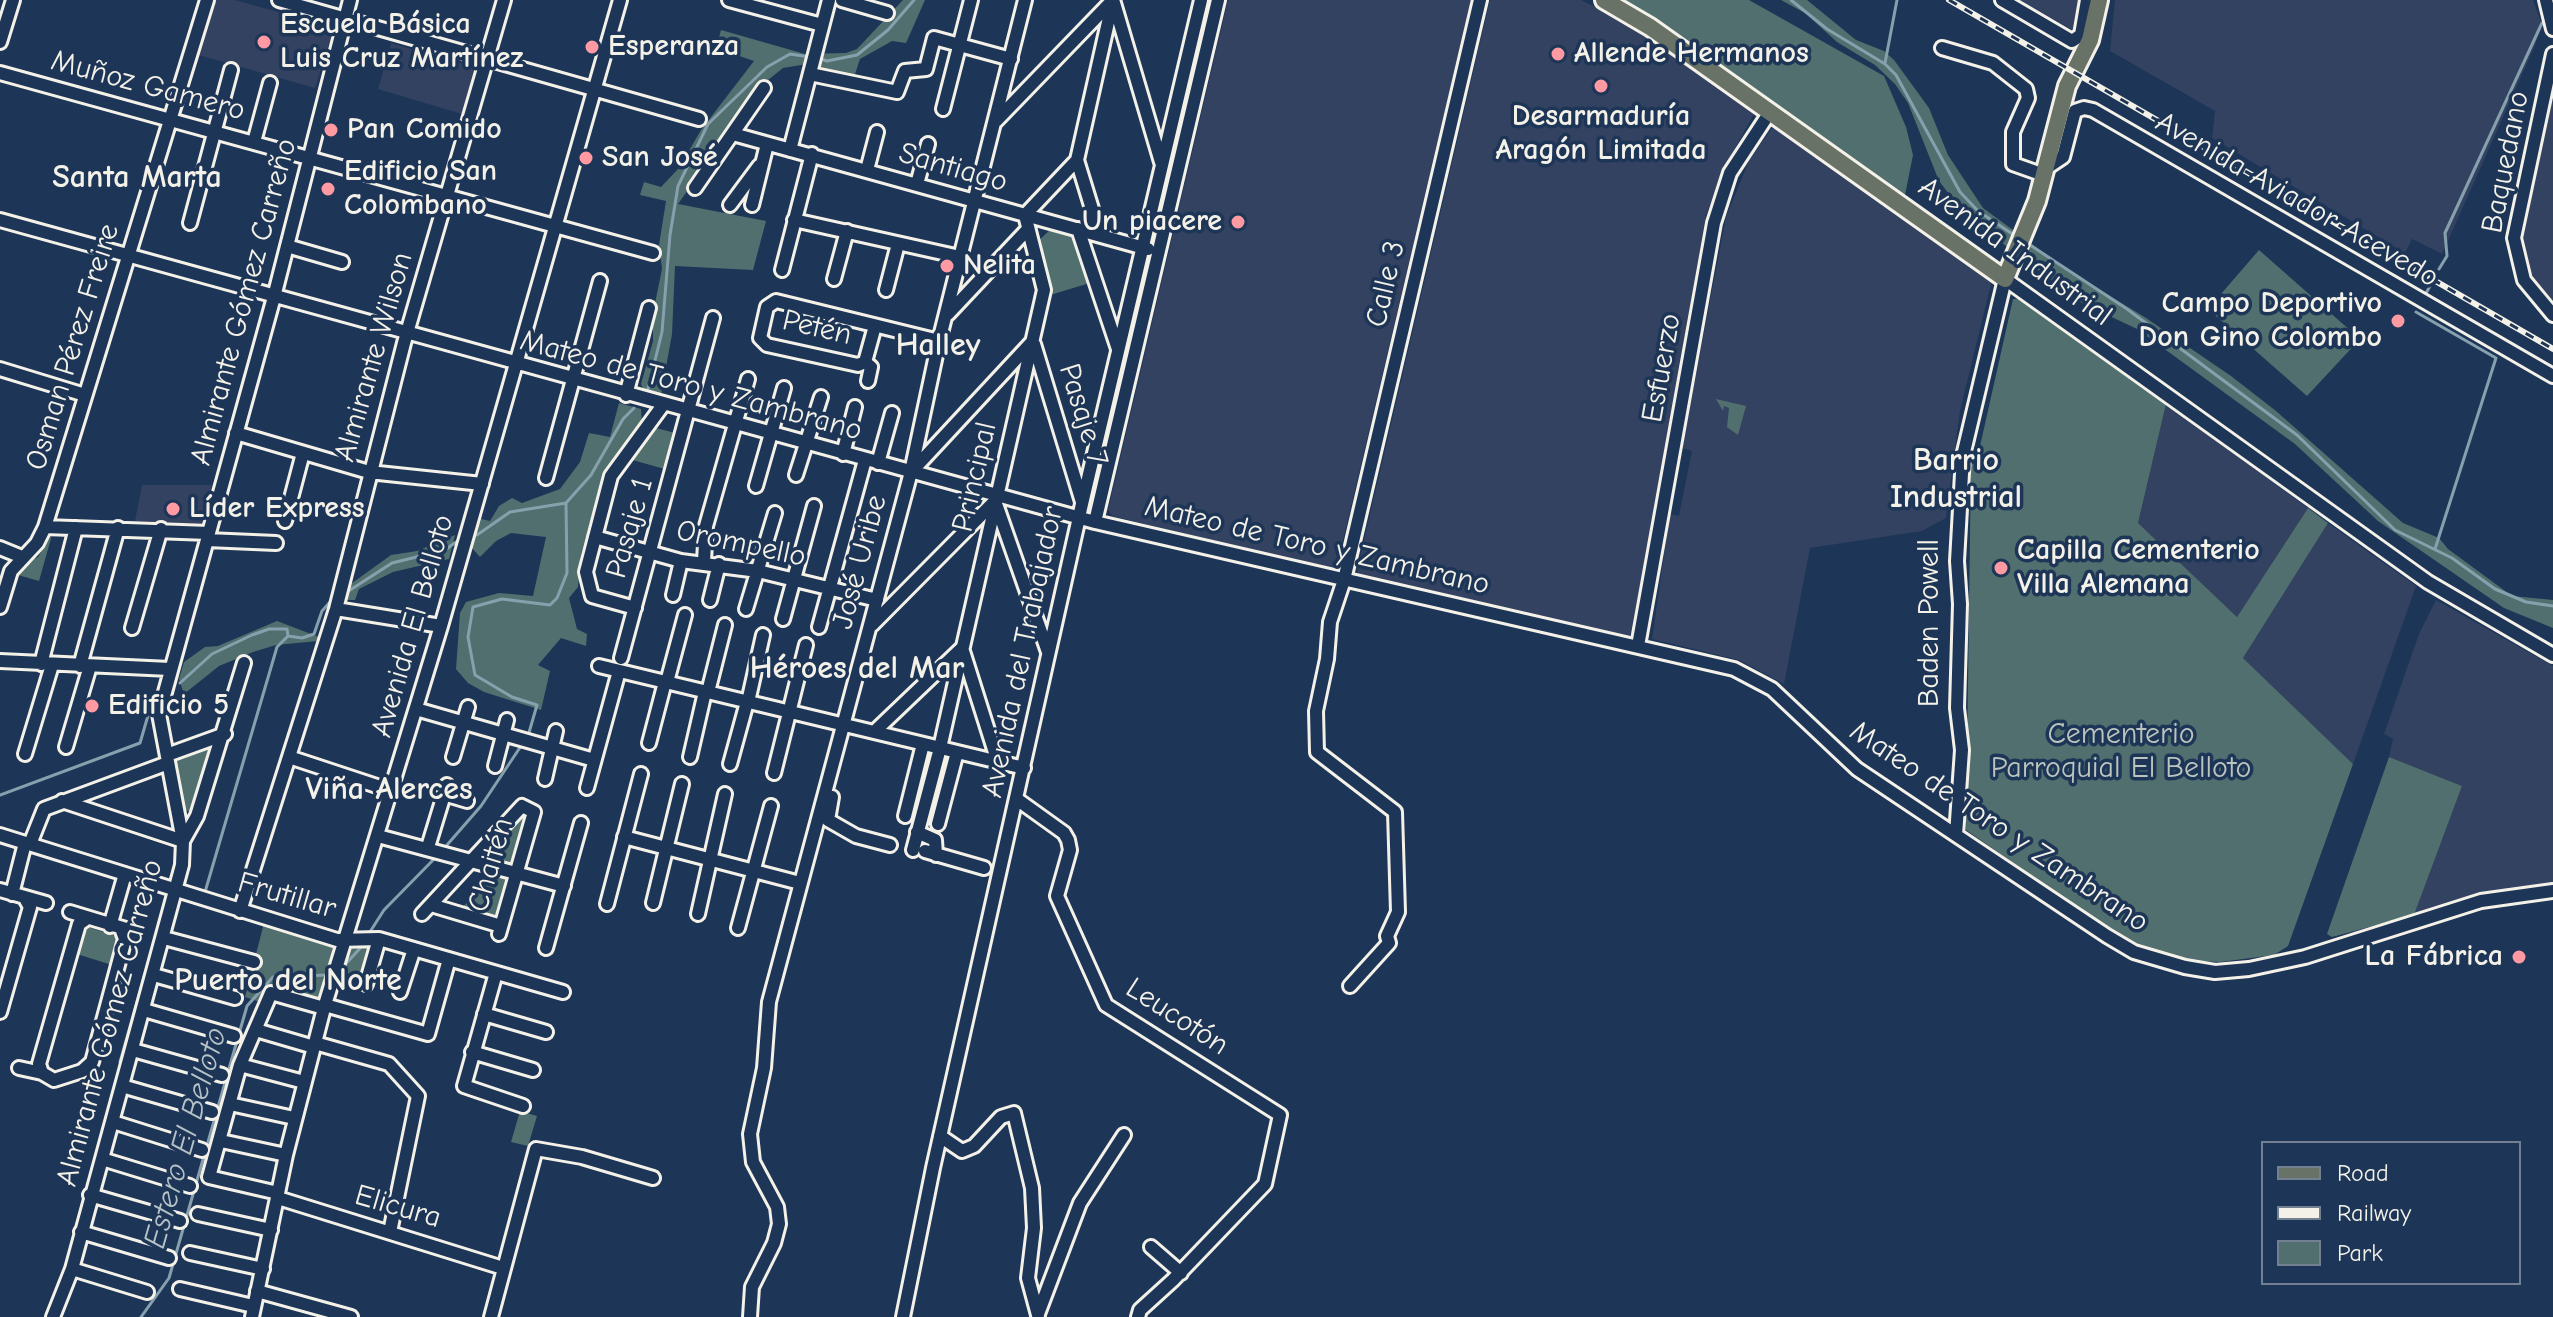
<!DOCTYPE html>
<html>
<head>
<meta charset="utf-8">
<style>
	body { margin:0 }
	#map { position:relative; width:2553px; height:1317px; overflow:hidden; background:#1d3557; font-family:"Comic Neue",sans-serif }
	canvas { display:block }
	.legend { position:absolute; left:2261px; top:1141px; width:260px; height:144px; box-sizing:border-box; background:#1d3557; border:2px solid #738091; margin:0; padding:10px 14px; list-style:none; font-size:24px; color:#f4f1e8 }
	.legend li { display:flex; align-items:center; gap:16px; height:40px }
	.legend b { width:40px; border:2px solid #738091 }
</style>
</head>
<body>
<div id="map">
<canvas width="2553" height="1317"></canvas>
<ul class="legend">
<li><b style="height:10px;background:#697266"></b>Road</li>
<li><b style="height:10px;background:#f4f1e8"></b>Railway</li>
<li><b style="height:22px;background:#516f6e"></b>Park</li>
</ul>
</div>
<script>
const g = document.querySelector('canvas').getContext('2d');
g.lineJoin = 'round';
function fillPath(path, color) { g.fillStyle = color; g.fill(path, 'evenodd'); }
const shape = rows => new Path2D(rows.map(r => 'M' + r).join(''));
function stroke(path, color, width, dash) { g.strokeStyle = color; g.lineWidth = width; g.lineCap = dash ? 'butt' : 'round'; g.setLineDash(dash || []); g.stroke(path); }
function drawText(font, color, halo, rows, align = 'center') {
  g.font = font + ' "Comic Neue",sans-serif'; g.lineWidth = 7; g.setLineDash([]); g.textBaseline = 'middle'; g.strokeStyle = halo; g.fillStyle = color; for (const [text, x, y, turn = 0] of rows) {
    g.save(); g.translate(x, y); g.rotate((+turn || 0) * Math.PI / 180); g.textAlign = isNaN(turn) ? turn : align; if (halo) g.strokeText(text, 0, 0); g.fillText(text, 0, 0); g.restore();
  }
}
fillPath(shape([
	[214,0,235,0,328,26,333,31,315,88,195,54],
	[1228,0,1471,0,1336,570,1112,516,1108,510],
	[1490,0,1581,0,1641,30,1755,112,1721,174,1706,215,1632,633,1627,637,1358,574,1357,570],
	[2020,0,2082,0,2076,32],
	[2115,0,2533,0,2541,22,2536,43,2442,254,2412,239,2405,253,2212,138,2215,111,2110,51],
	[391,43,471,66,475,69,462,114,378,89],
	[2552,98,2553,98,2553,306,2534,282,2525,258,2521,224],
	[1778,128,1989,278,1991,284,1960,411,1946,518,1922,531,1810,548,1784,684,1739,660,1652,639,1670,514,1679,516,1692,451,1682,448,1726,217,1749,161,1771,129],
	[2166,404,2308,508,2237,617,2138,523],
	[142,485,212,485,201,524,135,521],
	[2328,523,2416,586,2353,764,2243,658],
	[2436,600,2553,666,2553,884,2483,895,2414,915,2462,786,2389,757,2393,739,2384,734,2419,634]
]), '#334260');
fillPath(shape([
	[903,0,925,0,906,43,892,41,860,59,854,77,807,64,783,68,763,84,678,204,766,221,753,270,675,266,672,334,661,395,644,391,641,384,653,341,653,313,662,269,659,245,666,201,640,195,644,182,661,187,679,168,701,130,754,61,716,48,721,30,805,54,846,53,857,49],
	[1206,0,1214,0,1156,243,1150,245,1147,241],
	[1621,0,1749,0,1884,76,1906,127,1913,155,1904,200],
	[1781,0,1807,0,1856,40,1884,51,1894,60,1929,108,1948,155,1983,208,2066,269,2146,318,2231,376,2276,411,2403,523,2439,538,2448,549,2512,596,2553,600,2553,628,2504,608,2378,521,2295,444,2137,329,2082,303,1966,216,1939,181,1908,103,1895,84,1875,65,1837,42,1805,13],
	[1052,228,1076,234,1093,282,1047,296,1035,244],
	[2259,250,2360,339,2307,396,2208,309],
	[1148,255,1152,261,1111,433,1106,434,1103,431,1143,257],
	[2013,299,2020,299,2166,404,2138,523,2237,617,2308,508,2328,523,2243,658,2353,764,2288,946,2274,955,2220,962,2175,960,2134,946,1966,830,1971,464,1976,464],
	[1716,399,1746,406,1738,435,1727,427,1729,408,1724,406,1723,411],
	[619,403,641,409,642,423,603,477,581,554,578,587,569,598,577,629,587,634,586,646,561,638,538,665,550,671,541,710,484,692,468,683,456,669,460,613,466,602,499,593,533,596,546,537,511,533,496,541,480,557,471,547,481,519,490,521,499,506,512,498,522,503,560,489,580,462,589,433,610,437],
	[656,428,679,434,668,470,629,459],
	[52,535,39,581,18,575,26,563,38,557],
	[455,535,449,559,393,572,359,589,355,600,345,600,348,586,391,555,417,551],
	[277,621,319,637,318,641,276,645,253,652,219,666,184,694,179,679,184,662,205,647,218,646],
	[218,742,193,813,183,809,174,757],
	[2389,757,2462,786,2414,915,2332,937,2327,934],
	[524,811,529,811,514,866,483,856],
	[492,873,511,878,498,919,462,908],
	[264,923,336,945,317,1000,268,988,263,1003,245,997],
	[85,926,122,938,115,966,77,954],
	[374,945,361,980,339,974,348,948],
	[520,1111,537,1116,528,1146,511,1142]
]), '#516f6e');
stroke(shape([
	[1791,0,1827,29,1885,64,1896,75,1960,192,1978,211,2017,237],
	[818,58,827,61,857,55,888,30,914,0],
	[1885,63,1897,0],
	[2027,243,2127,309,2297,435,2395,530,2452,558,2495,589,2526,602,2553,606],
	[2439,269,2447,256,2445,233,2542,23],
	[2425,295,2430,286],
	[2416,312,2496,358,2435,549],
	[647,393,662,332,670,235,678,186,708,124,767,67,790,54,810,57],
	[477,535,510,512,566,503],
	[347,592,392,563,445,550,456,542],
	[180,683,212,654,252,635,269,629,287,629,288,636,302,638,314,634,322,611,330,602],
	[528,736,537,705,512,697,475,675,468,637,473,607,502,599,550,605,557,598,567,573,566,503,591,475,623,419,634,408],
	[0,795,140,743,154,695],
	[447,845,481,806,523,743],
	[205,892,277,647,288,636],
	[368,935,384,910,436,857],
	[342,968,363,945],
	[120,1062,165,903],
	[141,1317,169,1278,247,1006,273,977,327,975]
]), '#87a0ad', 3);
const minor = shape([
	[279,0,699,119],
	[729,0,822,25],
	[842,0,887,13],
	[2002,0,2072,41,2081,35,2087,0],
	[2546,0,2553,29],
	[1114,3,1161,162],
	[0,42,13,0],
	[1942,48,1993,63,2026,89,2028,98,2013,132,2013,164,2044,175],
	[2553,54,2514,238,2524,280,2553,315],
	[0,73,653,253],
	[810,74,897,92,905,71,926,69,934,38,1011,59],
	[943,109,971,0],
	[996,121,1111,2],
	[733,134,1148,249],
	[254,142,270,83],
	[790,150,829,0],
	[2045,169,2063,157,2075,111,2084,108,2093,110,2553,376],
	[867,170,877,132],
	[917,184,928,144],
	[695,188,764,88],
	[730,205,759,166],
	[752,205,767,144],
	[0,220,1095,522,1734,669,1772,689,1857,769,2107,936,2134,952,2185,967,2215,972,2249,969,2305,957,2481,901,2553,891],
	[794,220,960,257],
	[190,223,231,70],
	[1078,229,1118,349],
	[1100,235,1077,160,1113,0],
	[287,246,342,262],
	[782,270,812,154],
	[834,279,847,231],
	[886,290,898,244],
	[948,314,1027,230],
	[875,326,865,362,858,365,767,345,760,338,767,307,776,301,939,341],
	[1034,344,1082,502],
	[865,362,871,367,868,381],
	[0,369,85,395],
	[626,395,649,308],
	[236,433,369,472,482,484],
	[843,454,855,407],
	[878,463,892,413],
	[913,470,1031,343],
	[796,475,821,397],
	[546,478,600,281],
	[756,486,784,388],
	[285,521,303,453],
	[1095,522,1218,0],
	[45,527,209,533],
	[595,537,681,561,758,571,877,600],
	[207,540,276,543],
	[0,548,22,557],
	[704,561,706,526,748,379],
	[673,595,681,561],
	[710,600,719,564],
	[0,607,11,571,37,543,45,527,207,0],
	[635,608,592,596,586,572,611,476,663,405],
	[336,609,441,626],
	[746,609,775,513],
	[783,619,814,506],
	[872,625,995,501,1048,652],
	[819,627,865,460],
	[132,628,161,529],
	[1638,646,1714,223,1730,173,1770,112],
	[621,658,713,318],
	[0,661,170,669],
	[41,664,76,528],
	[80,666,118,528],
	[599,666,1024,768],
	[667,682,685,615],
	[708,692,725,625],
	[748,702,763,635],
	[416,709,594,760],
	[874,732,962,648,998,762],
	[649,743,665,682],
	[66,747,90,666],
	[25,754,52,665],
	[167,755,225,734],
	[289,757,392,791],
	[453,757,468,707],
	[690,757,705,692],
	[730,764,747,702],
	[495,766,507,720],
	[774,773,806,645],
	[545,779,556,731],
	[587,788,619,671],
	[444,794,467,801],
	[832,797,828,820,856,836,890,845],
	[1018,800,1064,833,1068,840,1070,850,1057,896,1106,1005,1280,1115,1265,1184,1173,1280,1140,1310,1138,1317],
	[62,801,183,841,197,816,244,663],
	[905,816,923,744],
	[938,824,957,752],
	[917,832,935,840,936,855],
	[0,835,337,940,379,939,563,992],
	[1956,835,1962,750,1957,708,1960,604,1957,561,1963,456,2005,279,2428,582,2553,655],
	[378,836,564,886],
	[624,837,800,883],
	[30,844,44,809,168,763],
	[428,847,447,785],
	[913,850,940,748,1044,290,1025,215,1077,160],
	[925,851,984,868],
	[0,890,46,903],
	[12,894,25,843],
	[653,903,682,784],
	[607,904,641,774],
	[431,905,501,926],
	[240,911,336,609,404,343,504,0],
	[70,912,136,932],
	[422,914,522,806,534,812,499,934],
	[698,914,725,794],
	[110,926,125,874],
	[738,928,771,806],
	[164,938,254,962],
	[546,948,581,823],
	[496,973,464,1086,523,1106],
	[154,975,235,998],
	[366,984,379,939],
	[1350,986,1389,943,1387,936,1398,912,1395,812,1317,752,1316,711,1327,659,1330,622,1344,580,1480,0],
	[400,992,414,949],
	[325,1005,428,1034,449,959],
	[144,1010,234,1036],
	[0,1012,30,907,26,900],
	[484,1014,546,1032],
	[256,1030,314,1047],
	[315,1043,389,1064,418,1096,390,1232],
	[133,1050,222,1075],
	[472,1052,533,1070],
	[240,1065,304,1082],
	[19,1068,42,1073,54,1080,82,1071,92,1062,125,939,122,931],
	[42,1073,39,1064,79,924,86,919],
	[122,1086,212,1112],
	[230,1104,294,1118],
	[113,1122,202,1150],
	[940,1136,962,1151,974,1146,1001,1117,1014,1113,1032,1188,1034,1228,1028,1278,1038,1315],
	[221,1141,286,1155],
	[102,1159,190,1186],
	[278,1193,209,1177,240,1065,271,993,324,1008],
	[90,1195,180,1221],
	[278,1198,503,1268],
	[198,1214,271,1230],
	[81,1232,169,1258],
	[1151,1247,1181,1273],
	[190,1253,263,1269],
	[72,1269,147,1292],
	[180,1289,253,1306],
	[257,1291,351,1317],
	[1038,1314,1080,1203,1124,1135],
	[53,1317,72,1269,182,865,183,841,159,714,274,297,350,0],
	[252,1317,286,1155,324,1008,441,626,620,0],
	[491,1317,536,1149,582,1157,653,1178],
	[750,1317,752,1287,774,1243,779,1224,777,1207,753,1162,750,1134,764,1068,769,1002,911,472,939,341,1025,0],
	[903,1317,933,1168,1082,504,1201,0]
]);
const major = shape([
	[1604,0,1650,27,2005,279,2037,201,2067,86,2090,40,2099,0]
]);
stroke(minor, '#f4f1e8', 18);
stroke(major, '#f4f1e8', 22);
stroke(minor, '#1d3557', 12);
stroke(major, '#697266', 16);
const rail = shape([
	[1949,0,2553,349]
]);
stroke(rail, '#f4f1e8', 6);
stroke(rail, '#1d3557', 3, [9]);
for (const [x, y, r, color] of [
	[264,42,8,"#ff9aa2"],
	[592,47,8,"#ff9aa2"],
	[1558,54,8,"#ff9aa2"],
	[1601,86,8,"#ff9aa2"],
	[331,130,8,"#ff9aa2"],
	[586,158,8,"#ff9aa2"],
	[328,189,8,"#ff9aa2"],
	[1238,222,8,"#ff9aa2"],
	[947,266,8,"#ff9aa2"],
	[2398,321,8,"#ff9aa2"],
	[173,509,8,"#ff9aa2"],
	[2001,568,8,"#ff9aa2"],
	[92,706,8,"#ff9aa2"],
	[2519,957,8,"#ff9aa2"]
]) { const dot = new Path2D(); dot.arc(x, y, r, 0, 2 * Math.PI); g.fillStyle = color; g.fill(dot); stroke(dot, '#1d3557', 3); }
drawText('bold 30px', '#f4f1e8', '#1d3557', [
	["Escuela Básica",280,25],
	["Luis Cruz Martínez",280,59],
	["Esperanza",608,47],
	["Allende Hermanos",1574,54],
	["Desarmaduría",1601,117,"center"],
	["Aragón Limitada",1601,151,"center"],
	["Pan Comido",347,130],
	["San José",602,158],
	["Edificio San",344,172],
	["Colombano",344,206],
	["Un piacere",1222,222,"right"],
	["Nelita",963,266],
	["Campo Deportivo",2382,304,"right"],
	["Don Gino Colombo",2382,338,"right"],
	["Líder Express",189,509],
	["Capilla Cementerio",2017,551],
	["Villa Alemana",2017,585],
	["Edificio 5",108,706],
	["La Fábrica",2503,957,"right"]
], 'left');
drawText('30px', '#f4f1e8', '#1d3557', [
	["Muñoz Gamero",148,86,15],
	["Baquedano",2506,162,-79],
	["Santiago",953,168,16],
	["Avenida Aviador Acevedo",2297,200,30],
	["Avenida Industrial",2015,252,36],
	["Calle 3",1386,284,-77],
	["Almirante Gómez Carreño",244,302,-75],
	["Petén",817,328,13],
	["Osman Pérez Freire",73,347,-73],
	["Almirante Wilson",374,357,-74],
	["Esfuerzo",1662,368,-80],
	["Mateo de Toro y Zambrano",691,386,15],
	["Pasaje 7",1083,415,73],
	["Principal",975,477,-77],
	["Pasaje 1",630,528,-74],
	["Orompello",741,544,12],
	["Mateo de Toro y Zambrano",1317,546,13],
	["José Uribe",860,562,-75],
	["Baden Powell",1930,623,-90],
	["Avenida El Belloto",413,626,-74],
	["Avenida del Trabajador",1023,652,-78],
	["Mateo de Toro y Zambrano",1999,827,34],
	["Chaitén",491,865,-74],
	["Frutillar",287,896,16],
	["Leucotón",1177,1017,33],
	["Almirante Gómez Carreño",110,1023,-75],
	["Elicura",398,1207,16]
]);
drawText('30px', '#bbc4bd', '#1d3557', [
	["Cementerio",2121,735],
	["Parroquial El Belloto",2121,769]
]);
drawText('bold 32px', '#f4f1e8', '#1d3557', [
	["Santa Marta",137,178],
	["Halley",938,346],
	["Barrio",1956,461],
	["Industrial",1956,498],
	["Héroes del Mar",857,669],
	["Viña Alerces",389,790],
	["Puerto del Norte",288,981]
]);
drawText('italic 32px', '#b5c2c6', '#1d3557', [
	["Estero El Belloto",186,1138,-74]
]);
</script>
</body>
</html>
